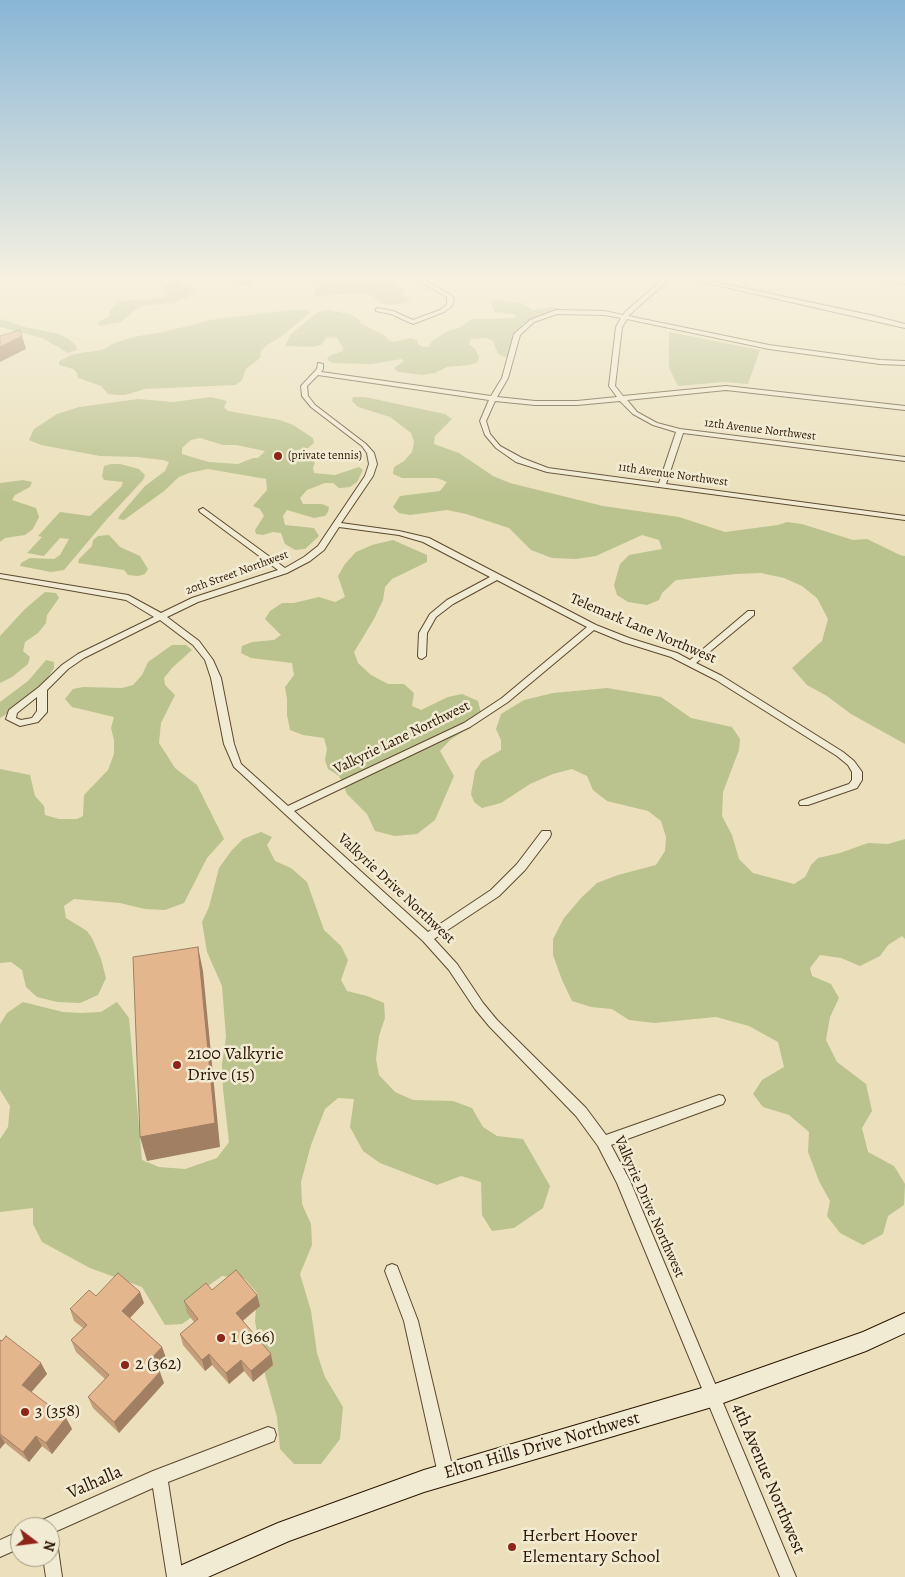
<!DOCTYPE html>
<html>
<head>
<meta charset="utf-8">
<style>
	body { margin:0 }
	#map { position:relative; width:905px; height:1577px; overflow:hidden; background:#ebe0bb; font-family:Alegreya,serif }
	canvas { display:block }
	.north { position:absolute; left:10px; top:1517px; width:50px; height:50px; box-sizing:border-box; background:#f2ebd3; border:1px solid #a3967f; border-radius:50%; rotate:105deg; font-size:14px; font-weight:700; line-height:20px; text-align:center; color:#2c1600 }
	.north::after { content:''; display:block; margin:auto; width:18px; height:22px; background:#8f2418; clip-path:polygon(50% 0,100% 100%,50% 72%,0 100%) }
</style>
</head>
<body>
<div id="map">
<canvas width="905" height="1577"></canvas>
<div class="north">N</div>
</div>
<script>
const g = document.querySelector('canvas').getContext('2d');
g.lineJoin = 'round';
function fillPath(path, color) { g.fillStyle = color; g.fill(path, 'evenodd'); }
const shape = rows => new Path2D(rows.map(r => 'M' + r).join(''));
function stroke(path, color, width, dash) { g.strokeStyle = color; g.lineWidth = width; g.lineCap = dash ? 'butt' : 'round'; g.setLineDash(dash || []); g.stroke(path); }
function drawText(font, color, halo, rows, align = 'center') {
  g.font = font + ' Alegreya,serif'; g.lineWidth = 5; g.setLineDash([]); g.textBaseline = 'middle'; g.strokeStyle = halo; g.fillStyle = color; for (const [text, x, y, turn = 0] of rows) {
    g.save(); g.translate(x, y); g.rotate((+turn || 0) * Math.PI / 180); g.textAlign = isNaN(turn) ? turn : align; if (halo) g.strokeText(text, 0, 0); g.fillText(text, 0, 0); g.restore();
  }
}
fillPath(shape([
	[328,276,401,276,401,278,392,283,404,289,401,293,411,299,405,303,391,305,382,304,367,293,314,296,316,289],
	[175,281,196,290,187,298,178,300,175,303,150,305,139,307,121,322,99,326,97,323,111,315,109,312,118,301,163,298,167,295,162,290,164,287,170,282],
	[495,300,521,303,533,310,551,307,560,308,522,324,512,355,505,357,498,354,493,341,485,338,471,339,469,344,475,349,479,357,478,362,470,365,447,367,435,373,422,375,398,372,394,368,404,361,401,359,372,364,333,363,327,360,329,356,343,351,343,348,337,338,327,337,321,345,313,347,285,346,290,335,311,317,318,312,328,310,349,314,357,318,362,324,384,335,388,340,394,342,411,338,417,340,418,344,423,347,429,347,431,342,446,332,458,328,472,319,515,318,516,315,495,312,491,303],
	[290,310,307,310,310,313,282,336,267,345,261,351,260,358,246,369,242,380,236,385,145,389,125,395,117,395,108,394,101,386,78,378,77,373,73,369,59,365,59,361,74,354,102,350,114,343,138,336,163,332,216,319],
	[0,319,25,327,59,334,69,339,76,346,77,350,68,353,42,338,0,327],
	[669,332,760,350,748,384,724,382,678,386,669,368],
	[211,397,227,401,224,407,228,411,280,420,293,425,313,438,314,443,308,448,287,452,311,459,315,462,313,468,314,473,335,475,359,467,363,470,357,482,350,487,339,488,333,483,325,483,307,490,300,498,303,504,322,504,329,507,328,512,325,516,314,518,287,510,283,516,285,525,314,528,319,536,305,549,295,550,285,544,281,533,273,532,263,535,256,534,255,530,264,516,260,509,253,506,267,490,266,479,208,469,189,473,179,477,164,491,124,520,118,519,120,515,145,486,165,471,169,462,163,460,137,457,100,456,41,445,29,440,34,429,57,414,79,407,138,399,173,402],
	[200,438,223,445,236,445,265,451,258,458,253,458,238,464,209,462,182,454,182,448,191,440],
	[353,397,365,397,445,414,452,419,435,436,434,444,459,453,493,476,510,483,603,506,679,517,725,532,778,525,787,522,802,524,853,540,867,539,900,555,905,556,905,744,851,714,827,696,807,685,792,668,822,641,828,619,817,598,802,586,784,578,761,573,736,574,676,580,662,593,659,600,647,605,628,602,617,595,614,585,620,564,629,555,662,549,659,540,642,535,596,556,576,559,552,558,531,550,509,528,466,514,447,510,410,515,399,513,393,507,400,496,440,491,447,482,437,478,402,478,393,474,394,467,404,461,412,452,414,442,411,433,390,417,358,407,352,401],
	[111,464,120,464,139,469,145,475,143,480,107,519,64,570,51,572,20,566,21,563,30,558,54,559,60,555,69,539,60,538,44,556,27,553,42,537,38,536,60,512,90,516,121,487,123,482,104,480,102,476,104,466],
	[23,480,32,482,30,487,15,495,12,500,36,508,39,517,33,529,25,535,5,538,0,542,0,483],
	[109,535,120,547,140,556,148,569,145,574,138,576,128,575,124,570,78,563,79,559,92,546,93,540,98,536],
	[393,540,427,555,427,562,392,579,385,587,383,600,374,619,354,652,358,663,371,675,388,684,404,684,414,693,412,706,421,710,448,697,462,694,478,701,481,713,473,725,450,740,440,751,454,776,435,820,417,834,395,836,375,831,367,814,347,794,339,776,328,769,325,760,327,749,324,738,303,735,290,730,287,715,287,699,285,687,294,675,292,663,251,658,241,653,242,646,252,642,274,640,281,635,265,619,270,611,282,603,294,603,319,597,335,602,345,597,338,576,345,564,356,552,372,545],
	[45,592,56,593,59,598,47,615,46,623,38,633,25,642,23,651,30,657,28,664,12,677,0,683,0,636,25,609],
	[172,645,186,645,192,650,173,667,164,678,165,685,175,695,161,723,159,743,175,768,197,785,224,839,207,858,184,903,165,910,145,909,120,903,74,899,64,906,66,918,87,931,92,938,101,959,106,978,98,995,80,1003,57,1002,37,997,26,987,22,970,11,962,0,963,0,769,30,775,35,796,44,806,45,815,59,819,77,819,83,816,84,795,108,770,114,754,114,740,111,728,114,717,72,707,65,699,73,689,83,687,122,688,133,685,142,675,148,662],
	[46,660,54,662,54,668,46,680,8,713,0,718,0,702,28,681],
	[607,688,661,697,691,718,732,727,740,739,739,750,723,792,722,816,732,835,739,859,753,873,794,884,805,877,811,865,818,858,840,853,868,843,888,844,905,839,905,939,902,936,888,945,880,956,860,966,841,958,820,955,810,968,812,976,831,984,839,998,830,1017,826,1040,837,1062,866,1084,872,1111,862,1128,868,1152,894,1166,905,1184,904,1205,888,1216,883,1234,863,1245,840,1233,827,1216,830,1201,819,1181,808,1152,809,1132,789,1115,763,1107,753,1094,762,1080,784,1067,778,1042,749,1026,716,1017,654,1023,629,1020,612,1009,591,1007,572,1001,562,980,553,955,553,939,564,918,581,898,597,883,618,875,656,865,665,851,666,837,661,821,648,811,607,801,593,790,587,776,572,769,553,774,530,784,501,803,482,808,474,802,471,794,475,771,482,761,501,750,501,740,496,729,501,714,524,700,553,693],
	[261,832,272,837,267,845,275,861,291,868,307,882,324,930,341,946,348,960,341,980,347,991,367,996,384,1003,385,1018,379,1036,376,1059,379,1075,395,1092,413,1100,453,1101,472,1108,483,1127,497,1136,523,1139,550,1186,543,1208,514,1228,492,1231,482,1215,481,1182,461,1176,437,1185,380,1163,363,1151,350,1127,354,1099,338,1098,325,1109,311,1145,301,1182,302,1204,311,1224,312,1245,300,1274,311,1311,317,1353,325,1377,343,1407,340,1439,321,1464,294,1464,280,1449,277,1417,263,1367,255,1321,257,1293,245,1279,222,1276,201,1291,199,1312,182,1324,165,1325,142,1287,90,1268,42,1242,33,1224,33,1208,0,1212,0,1139,8,1127,10,1106,0,1090,0,1024,7,1013,23,1002,63,1012,81,1013,101,1012,117,1002,129,1018,142,1160,159,1167,185,1169,217,1158,229,1142,223,1089,222,1064,226,1037,222,986,207,952,202,922,209,907,219,868,232,850,243,839]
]), '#bac28e');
const minor = shape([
	[418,276,424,276,426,281,451,295,454,299,452,306,444,312,413,324,391,314,376,311,376,309,378,308,393,311,413,320,440,310,447,304,447,297,422,283,418,276],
	[667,276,673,276,628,316,769,345,880,360,905,361,905,365,880,364,769,349,627,319,622,327,615,386,623,396,726,386,905,406,905,410,726,390,627,400,637,412,657,423,680,429,905,457,905,461,683,433,666,484,905,516,905,520,547,472,516,462,496,448,485,435,480,421,489,400,318,375,307,386,308,396,315,405,366,444,374,453,377,464,373,476,341,523,399,531,429,538,596,625,629,638,677,653,690,660,748,611,754,611,754,615,696,663,722,676,843,752,854,761,862,772,862,780,857,788,808,805,800,805,799,803,800,801,849,784,852,780,852,772,848,765,837,756,716,680,671,657,623,642,594,630,508,702,470,727,294,811,428,932,491,890,517,864,542,831,550,831,551,834,550,837,525,870,499,896,434,939,457,964,483,1003,497,1020,586,1108,606,1135,719,1095,723,1096,725,1100,723,1104,611,1145,630,1181,796,1577,780,1577,617,1183,598,1146,576,1116,489,1026,475,1009,449,970,423,941,234,767,224,744,211,678,205,660,193,645,160,620,84,658,68,669,47,690,47,712,38,722,20,726,6,719,9,710,39,687,62,665,78,654,154,617,126,600,0,578,0,574,128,595,161,613,192,598,278,570,200,512,199,510,203,508,285,568,304,557,318,546,365,476,369,464,367,453,362,446,311,407,302,396,301,386,317,369,318,363,323,364,323,369,321,372,491,396,502,378,514,334,530,320,556,310,604,311,623,315,626,311,667,276],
	[557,314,604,315,621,318,616,327,609,386,617,397,577,401,535,401,497,397,508,378,520,335,534,322,557,314],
	[495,401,535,405,577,405,620,401,633,414,653,425,676,432,659,483,548,468,522,458,500,446,490,434,486,421,495,401],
	[339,527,399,535,423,542,490,577,447,600,430,614,419,633,418,656,419,658,422,659,426,656,427,633,436,617,453,604,497,580,587,627,502,698,464,723,288,806,241,764,234,744,221,678,213,660,199,641,167,617,198,602,287,573,310,561,324,550,339,527],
	[37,697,37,711,32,718,21,720,16,718,17,713,37,697],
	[676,276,687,276,870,315,905,324,905,328,676,276],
	[392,1264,397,1266,418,1321,454,1474,452,1480,446,1482,440,1480,438,1474,404,1321,385,1271,387,1266,392,1264],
	[268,1427,274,1429,276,1435,274,1441,168,1482,183,1577,167,1577,153,1488,50,1534,50,1527,38,1527,40,1521,153,1471,268,1427],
	[20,1531,20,1548,0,1557,0,1540,20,1531],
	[50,1541,56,1543,58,1549,62,1577,46,1577,43,1557,50,1557,50,1541]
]);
const secondary = shape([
	[864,276,882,276,905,280,905,284,864,276],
	[905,1313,905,1333,866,1351,712,1407,424,1492,289,1541,208,1577,169,1577,173,1569,278,1523,424,1470,712,1385,863,1332,905,1313]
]);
stroke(minor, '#5c482f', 2);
stroke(secondary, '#2c1600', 2);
fillPath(minor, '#f2ebd3');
fillPath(secondary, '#f2ebd3');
fillPath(shape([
	[234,276,256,276,250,285,234,284],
	[212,1290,260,1306,243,1321,273,1365,253,1382,244,1371,229,1384,212,1365,205,1371,183,1345,180,1334,194,1322,187,1313,184,1301],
	[96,1296,144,1303,130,1318,162,1347,166,1358,156,1369,164,1383,119,1433,93,1408,88,1397,105,1379,76,1352,71,1340,83,1328,74,1321,70,1309],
	[0,1340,47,1374,31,1392,66,1418,72,1429,52,1454,42,1446,29,1462,5,1443,0,1448]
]), '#c49d7a');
fillPath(shape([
	[249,276,256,276,250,285],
	[22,336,26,349,0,362,0,347],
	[198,947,203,971,220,1147,147,1161,140,1137],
	[140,1292,144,1303,126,1322,122,1311],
	[257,1295,260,1306,238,1324,236,1313],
	[162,1347,166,1358,152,1373,148,1362],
	[209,1354,212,1365,205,1371,202,1360],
	[271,1354,273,1365,253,1382,251,1371],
	[241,1360,244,1371,229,1384,226,1373],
	[41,1363,47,1374,28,1396,22,1385],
	[160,1372,164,1383,119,1433,114,1422],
	[66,1418,72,1429,52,1454,46,1443],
	[0,1435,5,1443,0,1449],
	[36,1436,42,1446,29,1462,23,1452]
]), '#a07f63');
const building = shape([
	[20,330,22,336,0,347,0,336,20,330],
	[198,947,215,1123,140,1137,133,957,198,947],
	[236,1270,257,1295,236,1313,271,1354,251,1371,241,1360,226,1373,209,1354,202,1360,180,1334,198,1319,184,1301,206,1283,212,1290,236,1270],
	[118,1273,140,1292,122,1311,162,1347,148,1362,160,1372,114,1422,88,1397,109,1375,71,1340,87,1325,70,1309,89,1290,96,1296,118,1273],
	[6,1336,41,1363,22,1385,66,1418,46,1443,36,1436,23,1452,0,1434,0,1340,2,1341,6,1336]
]);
fillPath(building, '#e4b68e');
stroke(building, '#a07f63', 1);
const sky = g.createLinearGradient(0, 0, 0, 497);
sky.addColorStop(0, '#89b6d6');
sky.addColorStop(0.56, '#f6f1e0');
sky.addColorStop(1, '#f6f1e000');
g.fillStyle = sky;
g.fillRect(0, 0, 905, 497);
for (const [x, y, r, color] of [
	[278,456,5,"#8f2418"],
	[177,1065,5,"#8f2418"],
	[221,1338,5,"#8f2418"],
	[125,1365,5,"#8f2418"],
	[25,1412,5,"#8f2418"],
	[512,1547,5,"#8f2418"]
]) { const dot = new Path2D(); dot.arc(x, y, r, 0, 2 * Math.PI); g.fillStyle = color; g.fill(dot); stroke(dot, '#f2ebd3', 2); }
drawText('12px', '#2c1600', '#f2ebd3', [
	["12th Avenue Northwest",760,430,7],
	["11th Avenue Northwest",673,475,8],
	["20th Street Northwest",237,573,-20]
]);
drawText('12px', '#2c1600', '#f2ebd3', [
	["(private tennis)",288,456]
], 'left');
drawText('15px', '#2c1600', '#f2ebd3', [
	["Telemark Lane Northwest",643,629,23],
	["Valkyrie Lane Northwest",402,738,-26],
	["Valkyrie Drive Northwest",396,889,43],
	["Valkyrie Drive Northwest",649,1207,66]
]);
drawText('18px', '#2c1600', '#f2ebd3', [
	["2100 Valkyrie",187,1055],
	["Drive (15)",187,1076],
	["1 (366)",231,1338],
	["2 (362)",135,1365],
	["3 (358)",35,1412],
	["Herbert Hoover",522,1537],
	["Elementary School",522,1558]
], 'left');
drawText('18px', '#2c1600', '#f2ebd3', [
	["Elton Hills Drive Northwest",542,1446,-16],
	["4th Avenue Northwest",768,1479,67],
	["Valhalla",95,1483,-24]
]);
</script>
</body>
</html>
